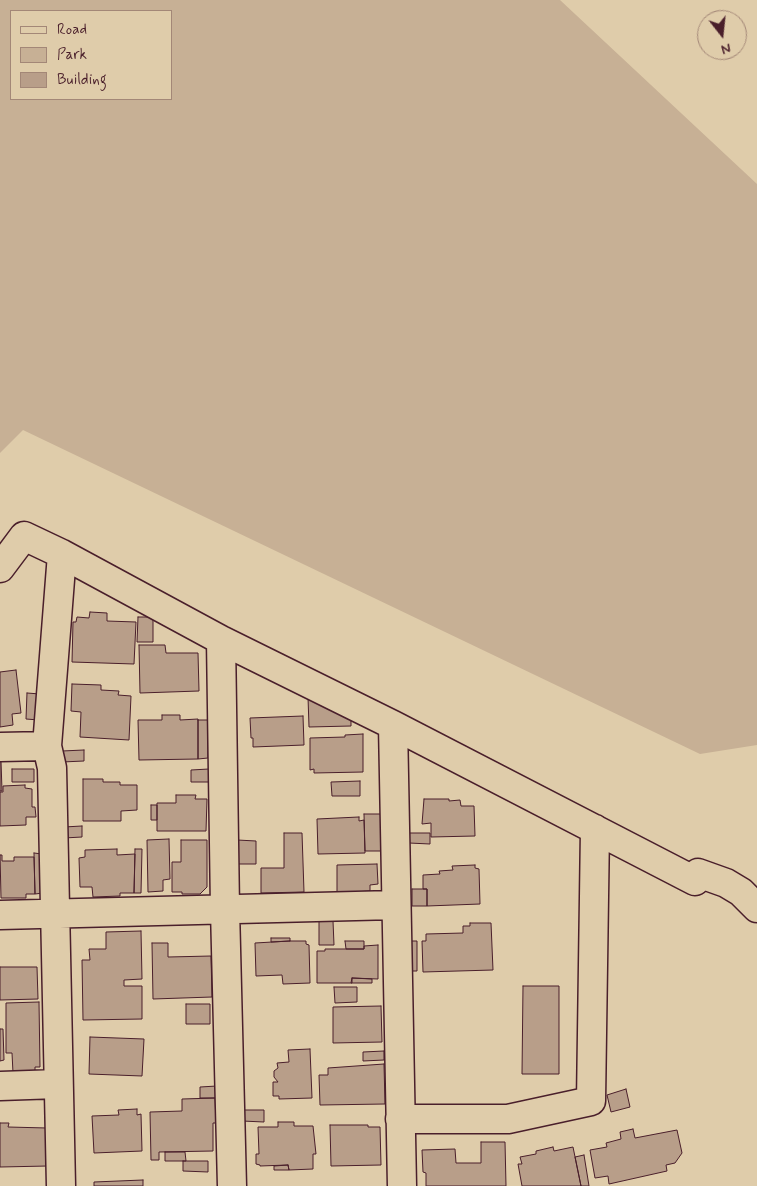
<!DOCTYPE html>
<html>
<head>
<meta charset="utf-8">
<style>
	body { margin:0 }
	#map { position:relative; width:757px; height:1186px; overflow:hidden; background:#dfccaa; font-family:Mynerve,sans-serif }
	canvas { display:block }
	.legend { position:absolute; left:10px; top:10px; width:162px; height:90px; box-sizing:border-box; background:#dfccaa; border:1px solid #a38777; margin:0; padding:6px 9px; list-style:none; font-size:15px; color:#4a1f2b }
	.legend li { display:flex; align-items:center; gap:10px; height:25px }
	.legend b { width:25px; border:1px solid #a38777 }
	.north { position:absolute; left:697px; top:10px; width:50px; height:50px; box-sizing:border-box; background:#dfccaa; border:1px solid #a38777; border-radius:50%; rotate:164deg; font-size:14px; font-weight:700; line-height:20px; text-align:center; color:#4a1f2b }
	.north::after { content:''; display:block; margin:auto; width:18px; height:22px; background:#4a1f2b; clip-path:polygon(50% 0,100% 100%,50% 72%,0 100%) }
</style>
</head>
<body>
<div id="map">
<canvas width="757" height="1186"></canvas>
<ul class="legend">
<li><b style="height:6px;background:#dfccaa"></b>Road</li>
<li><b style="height:14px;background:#c7b095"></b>Park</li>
<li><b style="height:14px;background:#b89e89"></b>Building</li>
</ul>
<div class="north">N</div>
</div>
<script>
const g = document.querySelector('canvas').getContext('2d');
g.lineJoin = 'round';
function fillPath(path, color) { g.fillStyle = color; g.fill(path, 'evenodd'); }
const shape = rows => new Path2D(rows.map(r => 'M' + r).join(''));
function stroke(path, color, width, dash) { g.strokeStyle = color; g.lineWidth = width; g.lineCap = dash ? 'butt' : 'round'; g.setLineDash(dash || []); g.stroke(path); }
fillPath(shape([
	[0,0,560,0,757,184,757,745,700,754,23,430,0,453],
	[11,11,171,11,171,99,11,99]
]), '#c7b095');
const building = shape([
	[90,612,107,613,107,621,136,622,134,664,72,662,73,622,76,622,77,617,89,618,90,612],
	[138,617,153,617,153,642,137,642,138,617],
	[139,645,165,645,166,653,198,653,199,691,140,693,139,645],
	[16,670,21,713,12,714,13,725,0,727,0,672,16,670],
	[72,684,101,685,101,690,119,691,118,695,131,696,129,740,80,737,81,712,71,711,72,684],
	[27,693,40,694,39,720,26,719,27,693],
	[308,697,351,716,351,726,309,727,308,697],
	[162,715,180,715,180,720,198,719,198,759,139,760,138,720,162,720,162,715],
	[303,716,304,745,253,747,253,738,251,738,250,718,303,716],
	[198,720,208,720,208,758,198,759,198,720],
	[363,734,363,772,314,773,314,769,310,770,310,738,345,737,345,735,363,734],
	[84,750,84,761,62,762,62,751,84,750],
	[0,761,1,761,2,791,0,791,0,761],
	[12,769,34,769,34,782,12,782,12,769],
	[209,769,209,782,191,782,191,770,209,769],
	[83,779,103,779,103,782,120,782,120,785,137,785,137,810,121,811,121,821,83,821,83,779],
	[360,781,360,796,332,796,331,782,360,781],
	[25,785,25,788,32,789,32,807,35,807,36,817,26,817,26,825,0,826,0,792,3,792,3,786,25,785],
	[176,795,196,795,195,799,207,799,206,831,157,831,157,803,176,803,176,795],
	[424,799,449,799,449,801,460,800,461,806,474,806,475,836,431,837,431,823,422,824,424,799],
	[151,805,157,805,157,820,151,820,151,805],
	[364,814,381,814,382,851,365,851,364,814],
	[359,817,359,821,364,820,365,853,318,854,317,819,359,817],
	[82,826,82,837,64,838,64,827,82,826],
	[284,833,302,833,304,892,261,893,261,868,284,868,284,833],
	[409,833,430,833,430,844,409,843,409,833],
	[169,839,170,879,163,880,163,891,148,892,147,840,169,839],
	[181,840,207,840,207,887,200,894,182,894,182,892,172,892,172,862,181,862,181,840],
	[237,840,256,841,256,864,238,864,237,840],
	[117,849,117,855,135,854,134,893,120,893,120,896,93,897,92,887,80,887,79,858,85,857,85,850,117,849],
	[135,849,142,849,141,893,134,893,135,849],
	[34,853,42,854,43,893,35,894,34,853],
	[0,855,2,855,2,861,14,861,14,857,34,857,35,894,26,894,26,898,1,898,0,855],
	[377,864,378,884,370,885,370,891,337,893,337,865,377,864],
	[475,865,475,868,479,869,480,904,427,906,427,889,423,889,423,875,440,874,439,871,453,870,452,866,475,865],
	[412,889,427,889,427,906,412,906,412,889],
	[319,921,333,921,334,945,319,945,319,921],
	[470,923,491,923,493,970,423,972,422,941,426,941,426,934,463,933,463,926,470,926,470,923],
	[141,931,142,979,124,980,124,986,142,986,142,1019,83,1020,82,960,90,960,89,949,106,949,106,932,141,931],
	[271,938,290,938,290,941,271,942,271,938],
	[290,941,306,941,306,944,309,945,310,983,283,984,282,975,256,976,255,943,290,941],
	[345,941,364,941,364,949,346,949,345,941],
	[411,941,417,941,417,971,411,971,411,941],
	[152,943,168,943,168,957,211,956,212,997,153,999,152,943],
	[378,945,378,979,352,978,352,983,317,983,317,951,325,951,325,949,364,949,364,946,378,945],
	[0,967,37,967,38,999,0,1000,0,967],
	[352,978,372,979,372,983,351,983,352,978],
	[523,986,559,986,559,1074,522,1074,523,986],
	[334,987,357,987,357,1002,335,1003,334,987],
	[39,1002,40,1067,35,1067,35,1073,13,1073,12,1053,6,1053,6,1003,39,1002],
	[186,1004,210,1004,210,1024,186,1024,186,1004],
	[381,1006,382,1042,333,1043,333,1007,381,1006],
	[0,1029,3,1029,4,1060,0,1061,0,1029],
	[90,1037,144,1039,142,1076,89,1074,90,1037],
	[310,1049,312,1098,279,1099,279,1096,273,1096,273,1082,278,1082,274,1077,274,1071,278,1068,277,1063,289,1062,288,1050,310,1049],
	[384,1051,384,1060,363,1061,363,1052,384,1051],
	[384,1064,385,1104,320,1105,319,1075,328,1075,328,1068,384,1064],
	[217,1086,217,1098,200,1098,200,1087,217,1086],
	[626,1089,630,1107,611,1112,607,1095,626,1089],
	[215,1098,216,1123,213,1123,213,1151,159,1152,159,1160,151,1160,150,1112,182,1111,182,1099,215,1098],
	[137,1109,137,1115,141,1114,142,1151,94,1153,92,1116,119,1115,118,1110,137,1109],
	[243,1110,264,1110,264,1122,242,1121,243,1110],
	[278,1122,294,1122,294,1126,313,1126,316,1154,313,1154,313,1169,289,1170,288,1165,260,1166,260,1165,256,1164,256,1154,259,1154,258,1127,278,1127,278,1122],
	[0,1123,9,1123,8,1127,47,1128,48,1166,0,1167,0,1123],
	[330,1125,368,1125,368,1127,380,1127,381,1165,331,1166,330,1125],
	[633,1129,635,1138,677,1130,682,1153,675,1163,666,1165,667,1171,609,1184,608,1176,595,1178,590,1150,607,1147,606,1143,621,1139,620,1132,633,1129],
	[481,1142,505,1142,506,1186,426,1186,426,1173,423,1172,422,1150,455,1149,456,1163,481,1163,481,1142],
	[553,1147,554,1151,573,1147,581,1186,522,1186,518,1164,522,1164,520,1157,536,1154,536,1151,553,1147],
	[165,1152,185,1152,186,1161,165,1161,165,1152],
	[584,1155,589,1186,581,1186,575,1157,584,1155],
	[183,1161,208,1161,208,1172,183,1171,183,1161],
	[288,1165,289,1170,274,1170,274,1166,288,1165],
	[143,1180,143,1186,94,1186,94,1182,143,1180]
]);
fillPath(building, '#b89e89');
stroke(building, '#4a1f2b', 1);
const minor = shape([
	[0,568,24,536,62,554,221,640,393,725,695,881,698,873,726,883,741,892,757,908],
	[221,640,225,909,232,1186],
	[393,725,402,1186],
	[0,747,47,746],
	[0,915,395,905],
	[0,1086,58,1084],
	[400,1119,508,1119,591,1101,595,829],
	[61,1186,52,768,47,746,62,554]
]);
stroke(minor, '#4a1f2b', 31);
stroke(minor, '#dfccaa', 28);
</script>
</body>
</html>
